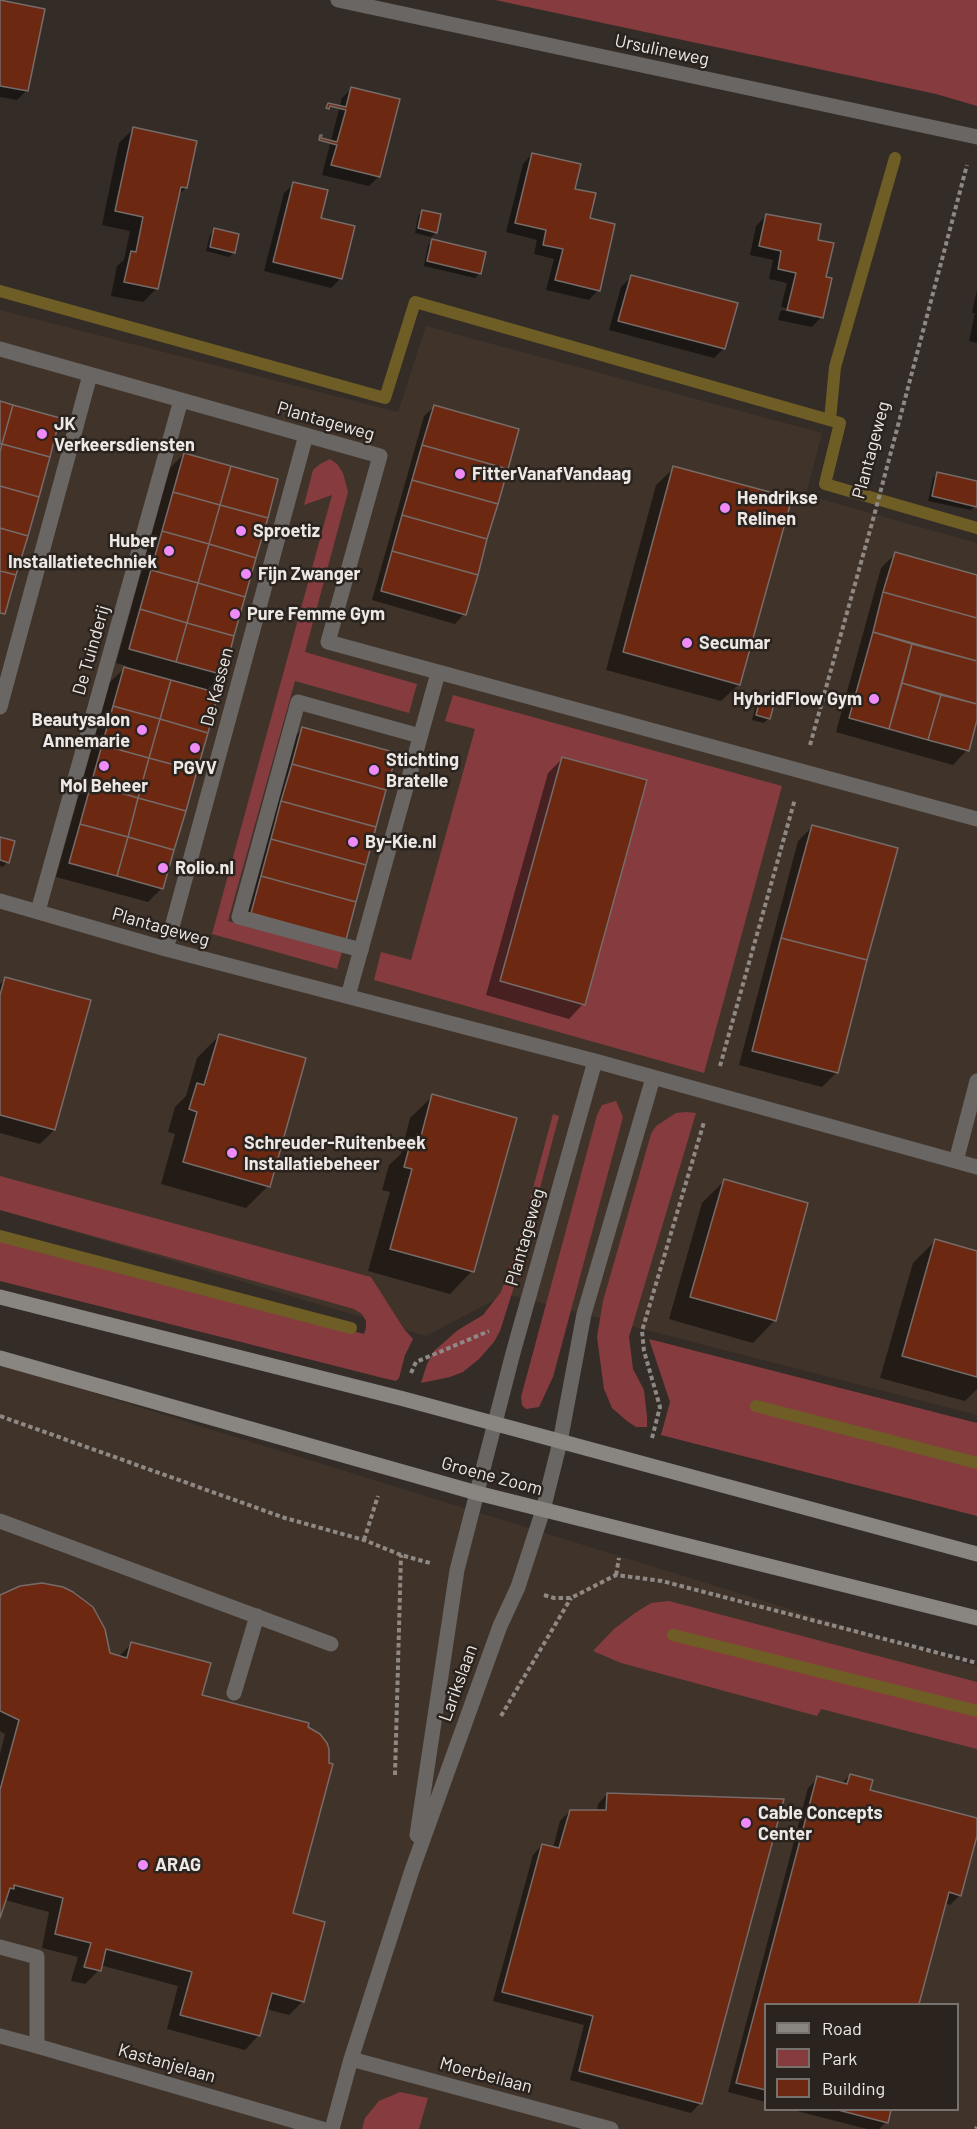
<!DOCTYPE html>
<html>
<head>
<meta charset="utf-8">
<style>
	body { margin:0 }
	#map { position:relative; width:977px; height:2129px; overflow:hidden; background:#342c27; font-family:Barlow,sans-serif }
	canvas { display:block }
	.legend { position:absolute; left:764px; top:2003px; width:195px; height:108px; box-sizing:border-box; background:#2a231e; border:2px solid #78726e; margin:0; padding:8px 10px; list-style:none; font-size:18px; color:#ede8e5 }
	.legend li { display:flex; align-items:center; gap:12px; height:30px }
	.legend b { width:30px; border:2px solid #78726e }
</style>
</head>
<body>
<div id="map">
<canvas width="977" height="2129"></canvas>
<ul class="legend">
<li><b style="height:8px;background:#898580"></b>Road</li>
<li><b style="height:16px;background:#863c3f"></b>Park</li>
<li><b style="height:16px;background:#6c2811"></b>Building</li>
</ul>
</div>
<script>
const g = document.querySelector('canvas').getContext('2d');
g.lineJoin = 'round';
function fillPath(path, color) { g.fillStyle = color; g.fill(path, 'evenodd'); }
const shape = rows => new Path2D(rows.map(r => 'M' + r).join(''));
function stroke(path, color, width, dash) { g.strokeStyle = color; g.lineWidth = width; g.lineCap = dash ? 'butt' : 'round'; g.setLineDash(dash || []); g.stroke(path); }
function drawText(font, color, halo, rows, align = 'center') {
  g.font = font + ' Barlow,sans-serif'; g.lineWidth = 5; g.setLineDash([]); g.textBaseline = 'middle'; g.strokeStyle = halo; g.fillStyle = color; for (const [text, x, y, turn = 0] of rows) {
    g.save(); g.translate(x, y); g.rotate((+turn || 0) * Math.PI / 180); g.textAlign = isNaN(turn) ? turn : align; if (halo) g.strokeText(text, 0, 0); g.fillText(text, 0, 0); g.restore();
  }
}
fillPath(shape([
	[0,310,398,412,426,326,822,433,806,495,977,543,977,1415,506,1294,426,1336,0,1210],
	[0,1364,977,1667,977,2129,0,2129],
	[766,2004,958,2004,958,2110,766,2110]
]), '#40332a');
fillPath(shape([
	[495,0,977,0,977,106,936,94],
	[330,459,337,464,343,473,348,492,305,652,417,684,409,713,295,681,228,921,342,952,337,969,212,934,332,495,304,505,313,470,320,464],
	[453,695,782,786,704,1073,374,980,381,952,411,960,475,729,445,721],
	[616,1101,623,1117,553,1377,539,1407,526,1409,522,1405,521,1397,597,1115,602,1105],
	[686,1112,696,1113,629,1337,633,1369,644,1390,647,1417,647,1427,636,1427,627,1421,612,1408,604,1389,597,1337,603,1301,651,1134,656,1126,676,1113],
	[553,1114,559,1116,513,1290,500,1331,494,1342,479,1359,463,1372,450,1377,421,1383,427,1364,434,1351,458,1330,483,1315,501,1292,517,1248],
	[0,1176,371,1277,404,1329,413,1339,405,1355,399,1378,396,1381,383,1378,0,1281,0,1237,364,1334,366,1328,366,1321,362,1314,354,1309,0,1210],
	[649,1339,977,1423,977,1516,661,1435,670,1402],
	[669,1601,977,1682,977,1749,821,1709,817,1716,621,1663,593,1651,614,1629,635,1613,651,1603],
	[400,2092,428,2098,419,2129,362,2129,365,2118,379,2101]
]), '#863c3f');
fillPath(shape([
	[0,1,43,10,26,91,17,100,0,97],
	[352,88,398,100,378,177,369,186,322,175,342,98],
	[133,129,186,188,177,196,157,288,143,302,111,296,117,266,124,260,130,231,102,225,119,143],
	[532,154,573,190,588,219,598,290,589,300,546,290,554,259,534,254,537,240,506,232,523,164],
	[294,184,319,219,341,278,331,288,264,271,284,193],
	[422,212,436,232,431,237,415,233,418,216],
	[766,216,817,241,825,278,821,317,812,327,778,320,781,310,816,318,816,315,781,307,787,283,769,279,773,260,750,255,756,226],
	[214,230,234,252,229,257,206,251,210,235],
	[433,241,480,273,475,278,424,266,428,245],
	[631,277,724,348,714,358,609,330,621,287],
	[977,289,977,343,969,341,975,313,972,313],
	[434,407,464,614,455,624,372,600,424,416],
	[184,454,222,675,206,691,162,888,148,902,56,877,110,682,127,666,116,663,170,468],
	[674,468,739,684,721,701,606,670,656,485],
	[938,474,977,483,975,506,971,510,928,501,933,478],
	[895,554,977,577,977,715,967,750,953,765,836,732,881,568],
	[762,695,774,699,768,719,764,723,752,720,757,700],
	[303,729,395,754,242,923,293,738],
	[562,759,583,1004,569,1019,486,995,548,773],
	[812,827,836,1073,822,1087,739,1065,798,841],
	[0,839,7,862,3,867,0,866],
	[6,978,54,1130,40,1144,0,1133,0,984],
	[219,1036,268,1186,246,1208,161,1184,175,1134,168,1132,175,1107,186,1096,197,1058],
	[433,1096,472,1271,450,1294,368,1271,390,1192,382,1190,389,1165,401,1154,410,1118],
	[725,1180,775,1320,753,1343,669,1319,702,1203],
	[936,1240,977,1252,977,1389,965,1401,880,1378,913,1263],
	[0,1598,108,1654,118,1657,132,1643,200,1696,291,1914,303,2001,289,2015,266,2009,259,2035,245,2050,167,2029,178,1986,100,1965,99,1970,85,1984,71,1981,78,1957,42,1948,49,1912,5,1900,0,1916,0,1754,5,1734,0,1731],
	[850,1775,869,1791,977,1820,977,1830,960,1895,950,1905,945,1903,918,2004,766,2004,766,2102,728,2092,808,1788,818,1778,841,1784],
	[607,1794,700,2103,691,2113,570,2080,584,2025,493,2001,533,1855,542,1845,553,1848,560,1821,570,1811,597,1812,598,1804],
	[793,2110,890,2110,886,2122,879,2129,867,2129]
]), '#0007');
stroke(shape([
	[0,291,385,398,415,302,840,423,825,484,977,528],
	[830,420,835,367,895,158],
	[0,1236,351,1328],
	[756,1406,977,1463],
	[673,1635,977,1711]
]), '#6e5e25', 12);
const building = shape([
	[0,0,45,9,28,91,0,86,0,0],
	[351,87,400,99,380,177,331,165,337,145,319,140,320,135,322,135,321,138,337,142,346,110,330,106,329,109,326,108,328,103,346,107,351,87],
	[133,127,197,141,187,188,181,187,158,289,124,282,131,251,136,252,143,217,115,211,133,127],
	[532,153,581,164,575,189,596,193,590,218,615,224,600,291,555,280,563,249,543,245,546,230,515,223,532,153],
	[293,182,328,190,321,218,355,226,342,279,273,262,293,182],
	[422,210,441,214,437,233,418,228,422,210],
	[766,214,821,224,818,240,834,243,826,277,832,278,823,318,787,310,796,273,778,269,781,251,759,246,766,214],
	[214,228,239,234,235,253,210,247,214,228],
	[432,239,486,252,481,274,427,261,432,239],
	[631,275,738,303,725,349,618,321,631,275],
	[0,401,13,405,2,444,0,444,0,401],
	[13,405,60,418,50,457,2,444,13,405],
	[434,405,519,429,508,469,422,445,434,405],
	[2,444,50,457,39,497,0,486,0,452,2,444],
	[422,445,508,469,498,504,412,480,422,445],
	[184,453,231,466,220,505,173,492,184,453],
	[231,466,278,479,268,518,220,505,231,466],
	[673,466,792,498,740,685,623,652,673,466],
	[937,472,977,481,977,507,932,496,937,472],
	[412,480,498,504,487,539,402,515,412,480],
	[0,486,39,497,28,536,0,528,0,486],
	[173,492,220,505,209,544,162,531,173,492],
	[220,505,268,518,256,558,209,544,220,505],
	[402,515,487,539,478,575,392,551,402,515],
	[0,528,28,536,16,575,0,571,0,528],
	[162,531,209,544,198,583,151,570,162,531],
	[209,544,256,558,245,597,198,583,209,544],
	[392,551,478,575,466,615,381,591,392,551],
	[895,552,977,575,977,618,883,592,895,552],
	[151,570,198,583,187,623,140,609,151,570],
	[0,571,16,575,5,614,0,613,0,571],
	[198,583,245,597,234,636,187,623,198,583],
	[883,592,977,618,977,661,873,632,883,592],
	[140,609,187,623,176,662,129,649,140,609],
	[187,623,234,636,224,675,176,662,187,623],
	[873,632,912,644,889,729,849,718,873,632],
	[912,644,977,661,977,704,902,683,912,644],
	[124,667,171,680,160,719,113,706,124,667],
	[171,680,218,693,208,733,160,719,171,680],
	[902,683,941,695,928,740,889,729,902,683],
	[761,694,776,697,770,719,756,715,761,694],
	[941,695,977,704,977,720,969,751,928,740,941,695],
	[113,706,160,719,149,758,102,745,113,706],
	[160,719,208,733,197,771,149,758,160,719],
	[302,727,397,753,386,790,292,764,302,727],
	[102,745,149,758,138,798,91,784,102,745],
	[562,757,647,780,585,1005,500,981,562,757],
	[149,758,197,771,186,811,138,798,149,758],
	[292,764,386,790,376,827,281,801,292,764],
	[91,784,138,798,128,837,80,824,91,784],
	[138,798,186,811,174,850,128,837,138,798],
	[281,801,376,827,366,865,271,839,281,801],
	[80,824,128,837,117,876,69,863,80,824],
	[812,825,898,848,867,960,781,938,812,825],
	[0,837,15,841,9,863,0,860,0,837],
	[128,837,174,850,163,889,117,876,128,837],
	[271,839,366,865,356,902,261,876,271,839],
	[261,876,356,902,346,940,251,913,261,876],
	[781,938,867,960,838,1073,752,1051,781,938],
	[5,977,91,1000,55,1130,0,1115,0,995,5,977],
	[219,1034,306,1058,270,1187,183,1162,197,1112,189,1109,197,1083,204,1085,219,1034],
	[432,1094,517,1118,474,1272,390,1249,412,1169,404,1167,411,1141,419,1144,432,1094],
	[724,1179,808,1203,776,1321,690,1297,724,1179],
	[935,1239,977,1251,977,1377,902,1356,935,1239],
	[42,1583,63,1587,73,1592,93,1607,105,1629,110,1653,127,1658,131,1642,211,1663,202,1695,309,1723,308,1727,320,1734,327,1743,329,1749,329,1763,333,1764,293,1913,325,1922,304,2002,272,1993,260,2036,180,2015,192,1972,106,1949,101,1971,84,1967,91,1943,55,1934,63,1898,14,1885,14,1889,10,1888,0,1918,0,1790,19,1720,0,1711,0,1595,20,1586,42,1583],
	[850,1774,873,1780,870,1790,977,1818,977,1836,961,1896,949,1892,919,2004,766,2004,766,2090,736,2083,817,1776,847,1784,850,1774],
	[607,1793,784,1799,702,2104,579,2071,593,2016,502,1992,542,1844,559,1848,570,1810,606,1810,607,1793],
	[838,2110,891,2110,888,2123,838,2110]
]);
fillPath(building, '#6c2811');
stroke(building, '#756b68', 1.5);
stroke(shape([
	[810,745,874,516,967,165],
	[720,1066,795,799],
	[411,1373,416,1362,489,1331],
	[0,1416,285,1518,364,1540,401,1555,430,1563],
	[652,1438,660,1407,644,1351,642,1331,704,1122],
	[364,1540,378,1496],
	[616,1575,619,1558],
	[544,1595,554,1598,571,1598,616,1575,662,1581,977,1663],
	[501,1716,571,1598],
	[395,1775,401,1555],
	[976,2129,977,2127]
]), '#8f8985', 4, [4.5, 3]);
stroke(shape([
	[361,950,239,917,298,702,420,736],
	[0,1521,331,1644],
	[234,1693,257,1616],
	[0,1947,37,1957,37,2046]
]), '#696663', 15);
stroke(shape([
	[338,0,977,137],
	[0,349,380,456,328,642,977,819],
	[0,707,90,375],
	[0,901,166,949,595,1061,977,1167],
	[38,911,181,400],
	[166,949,306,435],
	[348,996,438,673],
	[956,1161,977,1081],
	[417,1835,457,1570,513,1353,595,1061],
	[0,2036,37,2046,322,2129],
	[351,2059,611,2129],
	[332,2129,351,2059,412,1870,500,1626,518,1587,543,1510,560,1442,584,1314,653,1078]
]), '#696663', 15);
stroke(shape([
	[0,1297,404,1399,977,1554],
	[0,1358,477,1493,977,1618]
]), '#898580', 15);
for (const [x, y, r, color] of [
	[42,434,6,"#ef8bf7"],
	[460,474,6,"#ef8bf7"],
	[725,508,6,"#ef8bf7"],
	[241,531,6,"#ef8bf7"],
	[169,551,6,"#ef8bf7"],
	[246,574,6,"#ef8bf7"],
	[235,614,6,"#ef8bf7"],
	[687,643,6,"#ef8bf7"],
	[874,699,6,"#ef8bf7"],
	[142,730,6,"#ef8bf7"],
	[195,748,6,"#ef8bf7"],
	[104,766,6,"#ef8bf7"],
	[374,770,6,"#ef8bf7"],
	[353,842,6,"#ef8bf7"],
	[163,868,6,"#ef8bf7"],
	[232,1153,6,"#ef8bf7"],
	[746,1823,6,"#ef8bf7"],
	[143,1865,6,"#ef8bf7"]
]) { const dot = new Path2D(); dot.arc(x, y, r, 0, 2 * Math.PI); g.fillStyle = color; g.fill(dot); stroke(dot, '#2a231e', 2); }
drawText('18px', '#ede8e5', '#2a231e', [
	["Ursulineweg",662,50,12],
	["Plantageweg",326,421,16],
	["Plantageweg",871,450,-75],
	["De Tuinderij",91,650,-74],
	["De Kassen",217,687,-75],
	["Plantageweg",161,927,16],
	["Plantageweg",525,1237,-74],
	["Groene Zoom",492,1476,15],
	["Larikslaan",458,1683,-70],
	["Kastanjelaan",167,2063,16],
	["Moerbeilaan",486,2075,15]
]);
drawText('bold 18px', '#ede8e5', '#2a231e', [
	["JK",54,424],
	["Verkeersdiensten",54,445],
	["FitterVanafVandaag",472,474],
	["Hendrikse",737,498],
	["Relinen",737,519],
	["Sproetiz",253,531],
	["Huber",157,541,"right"],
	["Installatietechniek",157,562,"right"],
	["Fijn Zwanger",258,574],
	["Pure Femme Gym",247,614],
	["Secumar",699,643],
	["HybridFlow Gym",862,699,"right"],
	["Beautysalon",130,720,"right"],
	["Annemarie",130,741,"right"],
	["Stichting",386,760],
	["Bratelle",386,781],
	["PGVV",195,768,"center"],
	["Mol Beheer",104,786,"center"],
	["By-Kie.nl",365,842],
	["Rolio.nl",175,868],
	["Schreuder-Ruitenbeek",244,1143],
	["Installatiebeheer",244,1164],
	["Cable Concepts",758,1813],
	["Center",758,1834],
	["ARAG",155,1865]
], 'left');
</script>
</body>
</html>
